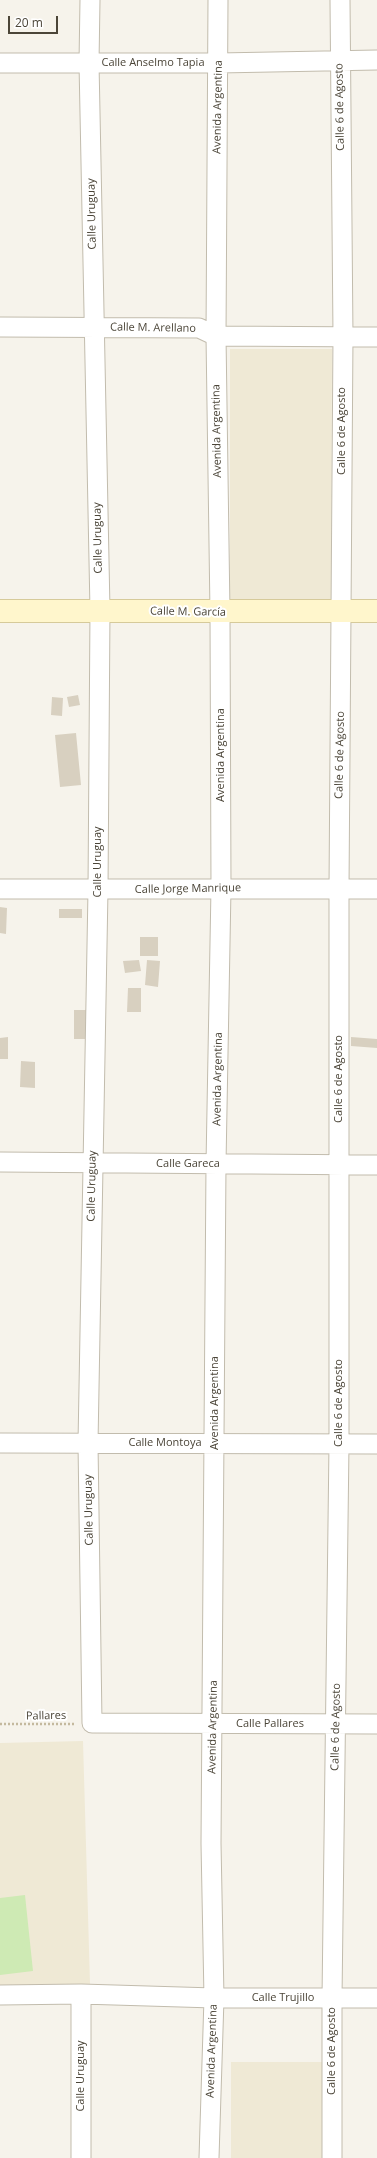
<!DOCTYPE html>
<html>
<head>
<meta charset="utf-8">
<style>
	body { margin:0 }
	#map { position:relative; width:377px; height:2158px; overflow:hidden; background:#f6f3eb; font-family:"Open Sans",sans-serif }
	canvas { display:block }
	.scale { position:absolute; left:8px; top:16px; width:50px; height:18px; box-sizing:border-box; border:2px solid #4b4538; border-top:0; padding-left:5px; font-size:12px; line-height:14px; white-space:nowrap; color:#4b4538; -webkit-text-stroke:3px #fff; paint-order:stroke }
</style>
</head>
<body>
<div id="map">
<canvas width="377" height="2158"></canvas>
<div class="scale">20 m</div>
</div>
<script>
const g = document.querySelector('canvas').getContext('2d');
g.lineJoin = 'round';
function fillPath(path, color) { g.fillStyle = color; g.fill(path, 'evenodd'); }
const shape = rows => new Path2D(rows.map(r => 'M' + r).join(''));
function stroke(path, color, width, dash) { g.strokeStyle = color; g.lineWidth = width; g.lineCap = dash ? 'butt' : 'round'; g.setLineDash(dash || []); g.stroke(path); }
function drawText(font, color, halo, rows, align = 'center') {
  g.font = font + ' "Open Sans",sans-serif'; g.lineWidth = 4; g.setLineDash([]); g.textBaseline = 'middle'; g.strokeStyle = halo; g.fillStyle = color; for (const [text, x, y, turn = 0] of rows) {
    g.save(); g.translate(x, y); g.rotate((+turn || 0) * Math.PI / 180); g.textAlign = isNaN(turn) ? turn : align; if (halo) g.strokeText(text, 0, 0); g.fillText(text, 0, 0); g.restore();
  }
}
fillPath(shape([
	[230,349,332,349,331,602,230,602],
	[83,1741,90,1984,0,1987,0,1743],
	[231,2062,326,2062,326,2158,231,2158]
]), '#efe9d5');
fillPath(shape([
	[25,1895,33,1971,0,1975,0,1898]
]), '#ceeab4');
fillPath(shape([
	[78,695,80,705,69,707,67,697],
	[52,697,63,698,62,716,51,715],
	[76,733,81,785,60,787,55,735],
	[0,907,7,908,6,934,0,933],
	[59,909,82,909,82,918,59,918],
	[140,937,158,937,158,956,140,956],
	[139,960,141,971,125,973,123,961],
	[147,960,160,961,158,987,145,985],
	[128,988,141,988,141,1012,127,1012],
	[74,1010,87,1010,86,1039,74,1039],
	[8,1037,8,1059,0,1059,0,1038],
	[351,1037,377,1039,377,1048,351,1046],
	[21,1061,35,1062,35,1088,20,1087]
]), '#d8d0c0');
const street = shape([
	[90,0,89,63,100,610,98,890,88,1443,92,1723,377,1724],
	[0,63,219,63,377,60],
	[0,327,199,328,216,336,377,337],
	[0,889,377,889],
	[0,1162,377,1165],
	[0,1443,377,1444],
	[0,1995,81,1994,214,1998,377,1998],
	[81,2158,81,1994],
	[209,2158,214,1998,211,1843,216,1164,221,888,220,613,216,336,218,0],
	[332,2158,332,1998,339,1444,339,889,343,336,340,0]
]);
const secondary = shape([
	[0,611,377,611]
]);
stroke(street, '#c2bcad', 21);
stroke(secondary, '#d6ca9a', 24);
stroke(shape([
	[0,1724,75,1724]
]), '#c4b99e', 2.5, [2, 2]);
stroke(street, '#fff', 19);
stroke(secondary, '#fff6cc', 22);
drawText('11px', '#4b4538', '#fff', [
	["Calle Anselmo Tapia",153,63],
	["Avenida Argentina",218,107,-89],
	["Calle 6 de Agosto",340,107,-91],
	["Calle Uruguay",92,214,-91],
	["Calle M. Arellano",153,328,1],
	["Avenida Argentina",217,431,-91],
	["Calle 6 de Agosto",342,431,-90],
	["Calle Uruguay",98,538,-91],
	["Calle M. García",188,612,1],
	["Avenida Argentina",221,755,-90],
	["Calle 6 de Agosto",340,755,-89],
	["Calle Uruguay",98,862,-90],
	["Calle Jorge Manrique",188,889,-1],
	["Avenida Argentina",218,1079,-89],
	["Calle 6 de Agosto",339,1079,-90],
	["Calle Gareca",188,1164],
	["Calle Uruguay",92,1186,-89],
	["Avenida Argentina",215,1403,-90],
	["Calle 6 de Agosto",339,1403,-90],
	["Calle Montoya",165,1443],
	["Calle Uruguay",89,1510,-91],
	["Pallares",46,1716,-1],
	["Calle Pallares",270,1724],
	["Avenida Argentina",213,1727,-89],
	["Calle 6 de Agosto",336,1727,-89],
	["Calle Trujillo",283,1998],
	["Avenida Argentina",212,2051,-88],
	["Calle 6 de Agosto",332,2051,-90],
	["Calle Uruguay",81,2076,-90]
]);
</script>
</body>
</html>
